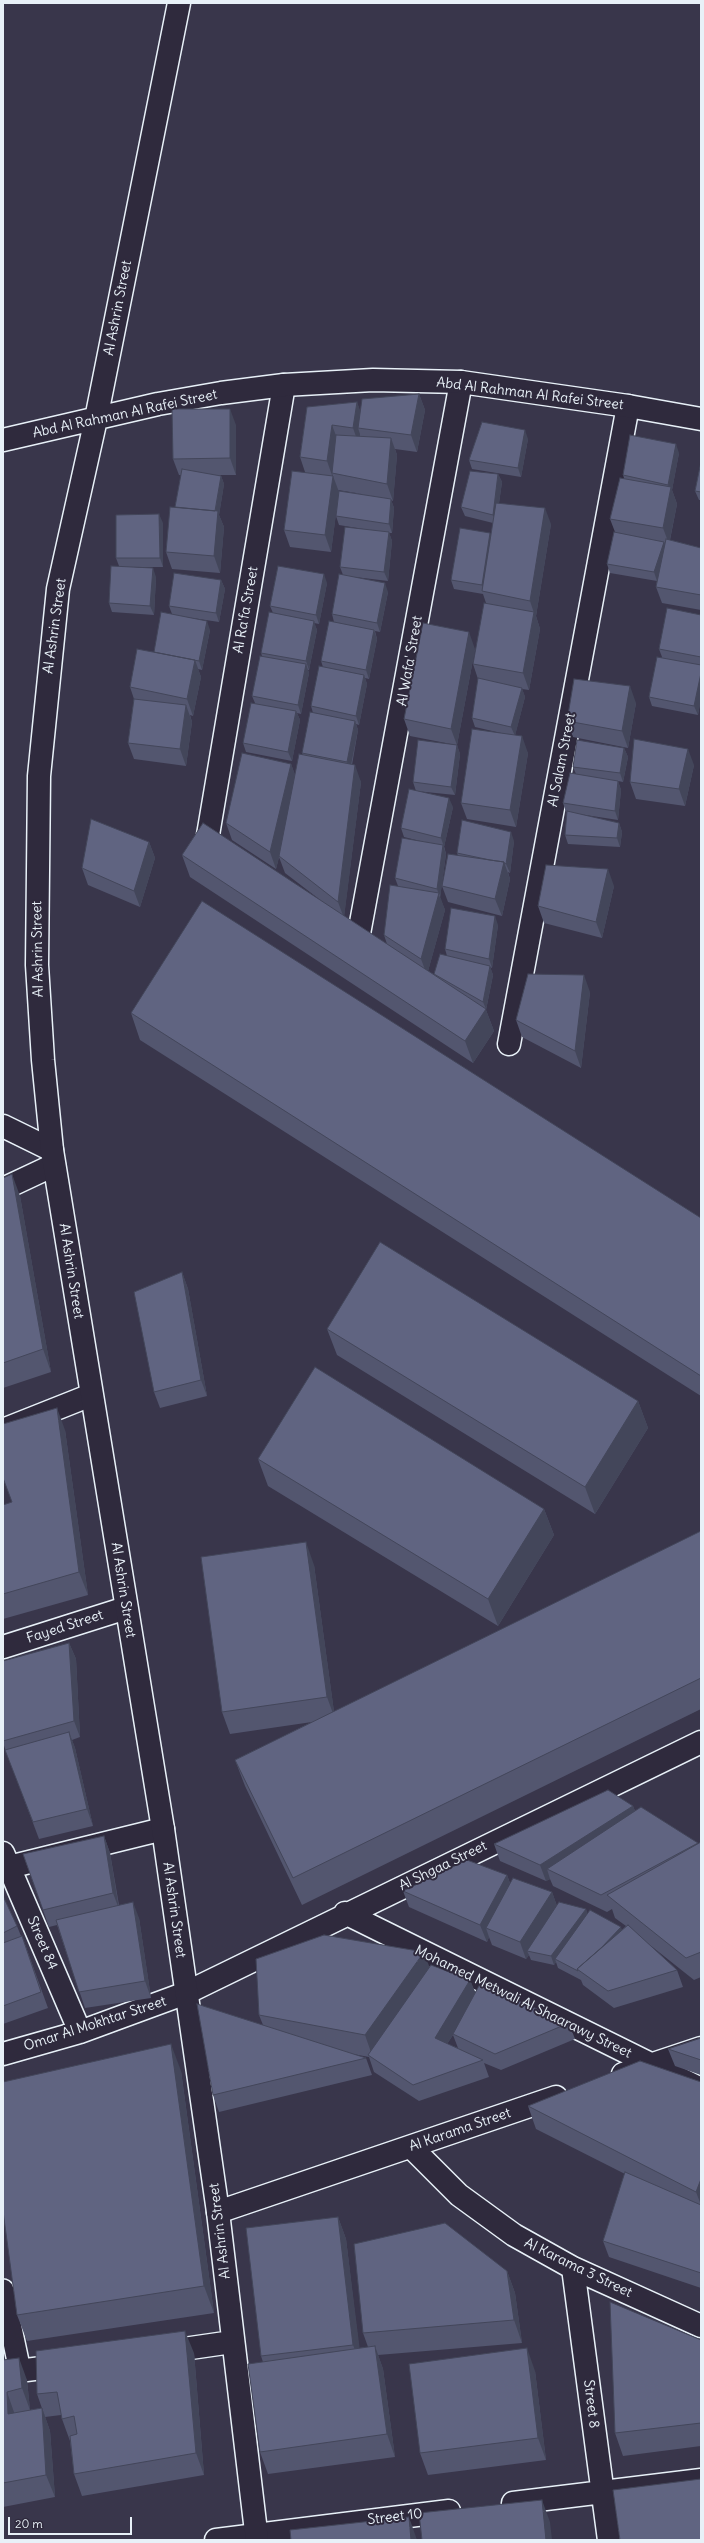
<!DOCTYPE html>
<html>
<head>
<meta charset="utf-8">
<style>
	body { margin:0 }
	#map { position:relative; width:704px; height:2543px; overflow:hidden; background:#39364b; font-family:Delius,sans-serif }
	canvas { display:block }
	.frame { position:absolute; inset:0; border:4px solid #e8f1f8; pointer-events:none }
	.scale { position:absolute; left:8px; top:2517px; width:124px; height:18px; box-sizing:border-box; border:2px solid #e8f1f8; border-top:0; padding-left:5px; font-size:12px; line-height:14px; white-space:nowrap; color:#e8f1f8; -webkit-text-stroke:3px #2f2a3d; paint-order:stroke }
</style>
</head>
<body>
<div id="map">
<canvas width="704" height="2543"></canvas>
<div class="frame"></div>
<div class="scale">20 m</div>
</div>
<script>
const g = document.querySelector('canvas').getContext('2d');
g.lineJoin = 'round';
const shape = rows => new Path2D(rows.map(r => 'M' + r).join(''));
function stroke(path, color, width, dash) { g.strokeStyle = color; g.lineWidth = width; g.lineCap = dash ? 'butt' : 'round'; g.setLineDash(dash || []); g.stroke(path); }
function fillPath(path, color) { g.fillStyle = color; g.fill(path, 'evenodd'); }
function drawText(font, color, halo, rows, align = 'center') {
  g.font = font + ' Delius,sans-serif'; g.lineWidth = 4; g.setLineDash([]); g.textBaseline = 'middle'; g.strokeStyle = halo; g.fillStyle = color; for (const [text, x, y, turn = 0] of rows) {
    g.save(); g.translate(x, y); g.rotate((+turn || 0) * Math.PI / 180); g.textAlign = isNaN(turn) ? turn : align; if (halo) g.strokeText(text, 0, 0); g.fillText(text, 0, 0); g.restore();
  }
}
const service = shape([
	[3,2290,20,2371]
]);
const minor = shape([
	[208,835,284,385],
	[358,939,461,382],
	[509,1044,628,406],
	[3,1126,52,1150],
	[3,1189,54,1165],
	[3,1430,91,1395],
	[3,1647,126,1608],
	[3,1853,80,2032],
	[9,1867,163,1829],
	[345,1913,701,2089],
	[3,2054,80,2032,186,1993,701,1742],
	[623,2074,701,2048],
	[411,2147,459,2195,514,2235,573,2268,701,2326],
	[218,2212,556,2097],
	[573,2268,609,2540],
	[513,2503,701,2480],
	[216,2540,449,2511]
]);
const tertiary = shape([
	[179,3,96,419,58,589,39,776,37,965,43,1060,52,1150,163,1829,218,2212,257,2540],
	[3,440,158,404,221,393,284,385,373,380,461,382,628,406,701,419],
	[163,2352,232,2342],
	[3,2373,65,2365]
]);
stroke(service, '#e8f1f8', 24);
stroke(minor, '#e8f1f8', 25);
stroke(tertiary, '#e8f1f8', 25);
stroke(service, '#2f2a3d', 21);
stroke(minor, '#2f2a3d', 22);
stroke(tertiary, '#2f2a3d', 22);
fillPath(shape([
	[419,394,425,410,417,452,395,449,397,455,393,501,391,500,394,508,392,533,389,533,392,541,388,581,355,577,388,592,380,632,375,631,377,639,369,679,365,678,367,684,359,725,356,724,358,730,352,765,361,782,344,916,387,944,384,935,398,886,395,878,420,841,404,837,401,828,453,807,444,847,444,846,446,854,440,898,445,910,428,971,435,975,434,974,447,956,445,949,498,925,492,968,490,967,493,975,486,1010,494,1031,473,1063,190,877,182,855,319,899,285,873,279,857,276,869,232,840,226,823,291,764,295,775,303,755,302,753,313,713,311,706,323,667,321,661,334,622,332,614,343,575,340,567,363,529,339,525,336,516,336,513,331,552,290,547,284,530,305,472,300,457,307,407,357,402,360,412],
	[338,490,362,494,339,491],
	[236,425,236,475,218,475,221,476,224,484,219,515,224,527,220,573,172,569,166,552,175,507,181,475,179,475,173,459],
	[528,439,521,477,472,469,469,460],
	[679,453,672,490,677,504,670,540,701,548,701,610,662,603,656,587,657,581,610,573,607,564,615,532,610,519,624,478,623,475],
	[701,462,701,500,699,500,695,491],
	[498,474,502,482,499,503,551,524,536,616,540,629,529,690,522,689,525,697,515,735,528,753,516,827,467,819,461,803,501,733,475,727,472,718,478,679,473,664,486,603,483,594,454,589,451,580,490,533,491,535,493,523,465,516,461,507],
	[163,523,163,567,134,567,156,577,154,615,112,612,109,603,119,566,116,558],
	[221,580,225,589,219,622,186,617,210,630,202,670,198,669,201,677,193,716,190,715,192,722,186,766,134,759,128,743,134,699,130,687,154,652,172,614,169,606],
	[327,583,319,624,314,623,317,630,309,670,308,670,309,673,301,714,297,713,300,720,292,761,246,752,243,743,255,703,252,696,262,656,261,653,273,613,270,606],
	[701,615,701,698,698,715,652,706,649,697,662,657,659,649],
	[475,649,457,745,460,754,455,795,416,791,413,782,456,745,410,736,404,719],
	[636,703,628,748,573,737,567,721],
	[624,748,628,757,623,782,618,781,621,790,618,820,579,814,619,823,622,832,620,847,568,844,565,835,567,812,566,812,563,803,576,774,573,767],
	[694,765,685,806,636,799,630,782],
	[514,841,510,873,508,872,510,879,502,916,448,902,442,886,458,856,457,853],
	[149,842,155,858,140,907,88,885,82,868],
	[614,886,602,938,544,923,538,906],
	[590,992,581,1068,522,1037,516,1020],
	[131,1013,701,1218,701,1396,140,1040],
	[3,1178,20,1196,51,1372,3,1388],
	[182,1272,188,1289,207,1396,160,1408,154,1392],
	[327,1329,638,1401,648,1428,595,1514,337,1355],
	[65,1430,88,1595,3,1619,3,1505,12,1502],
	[258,1459,544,1509,554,1535,498,1626,268,1486],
	[701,1531,701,1709,302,1905,245,1786,235,1760,312,1722,230,1734,222,1712,314,1565,334,1712],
	[69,1643,76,1659,80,1737,72,1740,75,1748,93,1826,39,1839,3,1743,3,1661],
	[633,1806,635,1811,698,1844,701,1842,701,1977,694,1980,650,1945,677,1970,683,1987,614,2008,583,1985,581,1980,558,1968,556,1962,554,1965,531,1960,529,1955,526,1959,492,1945,489,1937,487,1942,409,1907,403,1891,507,1875,510,1883,552,1892,557,1906,586,1909,587,1914,622,1930,626,1926,615,1918,612,1909,607,1912,553,1886,550,1879,546,1881,500,1861,494,1844],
	[104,1836,110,1853,119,1905,139,1918,151,1998,85,2008,57,1925,49,1927,23,1854],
	[3,1896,17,1926,21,1936,22,1936,48,2008,3,2024],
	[429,1966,470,1980,475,1993,569,2023,575,2039,501,2070,484,2063,489,2077,419,2101,374,2072,369,2057,353,2054,366,2058,372,2075,219,2112,213,2095,263,2025,259,2015],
	[453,2035,458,2048,447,2044],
	[701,2038,701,2075,675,2066,668,2049],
	[181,2071,214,2313,27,2341,17,2315],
	[701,2082,701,2288,609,2257,603,2241,625,2174,536,2129,528,2106],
	[338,2217,346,2239,359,2348,368,2347,363,2333,507,2271,515,2293,522,2343,378,2355,383,2369,395,2457,268,2474,260,2452,263,2362,261,2356],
	[701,2340,701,2446,623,2456,615,2433],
	[194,2353,204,2475,82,2496,74,2474,70,2441,62,2419,61,2415,45,2417,37,2394],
	[3,2360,27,2380,30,2410,42,2408,50,2431,55,2497,3,2507],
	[535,2371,546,2460,428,2475,420,2453]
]), '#53566f');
fillPath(shape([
	[419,394,425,410,417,452,411,435],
	[357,402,363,418,358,428,360,434,359,445,353,428],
	[230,409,236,425,236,475,230,458],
	[332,425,338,441,332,473,333,476,333,478,327,461],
	[525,430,528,439,521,477,518,468],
	[391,438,397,455,393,501,387,484],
	[676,444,679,453,672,490,677,504,669,544,663,528,670,491,668,485],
	[498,474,502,482,496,524,493,515],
	[221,476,224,484,219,515,224,527,220,573,214,556,215,513],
	[333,476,339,492,331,552,325,535],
	[391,499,394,508,392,533,389,524],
	[545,508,551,524,536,616,540,629,529,690,523,673,534,613,530,601],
	[159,514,163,523,163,567,160,558],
	[389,532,392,541,388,581,384,572],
	[490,533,494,542,484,592,482,585],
	[664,542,668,551,657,581,654,572],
	[153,568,156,577,154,615,150,606],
	[324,574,327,583,319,624,316,615],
	[221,580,225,589,219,622,216,613],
	[385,583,388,592,380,632,377,623],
	[207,621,210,630,202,670,199,661],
	[314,621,317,630,309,670,306,661],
	[374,630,377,639,369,679,366,670],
	[469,632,475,649,457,745,451,729],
	[195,660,201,677,193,716,187,699],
	[306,664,309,673,301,714,298,705],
	[701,673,701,698,698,715,694,706],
	[364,675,367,684,359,725,356,716],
	[630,686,636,703,628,748,622,731],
	[522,688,525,697,515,736,511,727],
	[186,705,192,722,186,766,180,749],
	[296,711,300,720,292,761,288,752],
	[355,721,358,730,350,770,347,762],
	[522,736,528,753,516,827,510,810],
	[457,745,460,754,455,795,451,787],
	[624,748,628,757,623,782,620,773],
	[688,749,694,765,685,806,679,789],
	[291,764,297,780,279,856,279,857,276,869,270,852],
	[355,765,361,782,344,918,338,902],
	[618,781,621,790,618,820,615,811],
	[449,798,453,807,444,847,441,838],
	[619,823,622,832,620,847,617,838],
	[511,832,514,841,510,873,506,864],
	[149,842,155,858,140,907,134,891],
	[443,845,446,854,440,898,437,889],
	[504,862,510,879,502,916,495,899],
	[608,869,614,886,602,938,596,922],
	[439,893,445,910,427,975,421,959],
	[495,916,498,925,492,968,489,959],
	[490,966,493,975,486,1010,494,1031,473,1063,465,1041,486,1009,483,1002],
	[584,975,590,992,581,1068,575,1051],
	[12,1174,20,1196,51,1372,43,1349],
	[182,1272,188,1289,207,1396,201,1380],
	[638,1401,648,1428,595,1514,585,1487],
	[57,1408,65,1430,88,1595,79,1572],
	[544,1509,554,1535,498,1626,488,1599],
	[306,1542,314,1565,335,1719,327,1697],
	[69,1643,76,1659,80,1737,74,1721],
	[69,1732,75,1748,93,1826,87,1809],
	[633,1806,639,1822,547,1869,550,1879,546,1881,540,1865],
	[104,1836,110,1853,119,1909,113,1893],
	[507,1875,513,1892,486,1928,489,1937,487,1942,480,1925],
	[552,1892,558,1909,527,1951,529,1955,526,1959,520,1942],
	[133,1902,139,1918,151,1998,145,1981],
	[586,1909,589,1918,555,1959,556,1962,554,1965,551,1956],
	[621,1927,624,1936,579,1970],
	[424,1952,432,1974,373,2058,365,2035],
	[470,1980,477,1996,441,2054,435,2038],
	[171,2044,181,2071,214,2313,204,2286],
	[701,2179,701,2205,696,2192],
	[338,2217,346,2239,362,2367,353,2345],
	[507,2271,515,2293,522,2343,514,2320],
	[185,2331,194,2353,204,2475,196,2453],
	[375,2346,383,2369,395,2457,387,2434],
	[527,2348,535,2371,546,2460,538,2438],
	[19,2358,27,2380,30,2410,22,2388],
	[7,2392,15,2415,8,2414],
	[42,2408,50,2431,55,2497,46,2475],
	[542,2500,550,2522,552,2540,546,2540],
	[409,2517,417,2540,411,2540]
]), '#43465a');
const building = shape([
	[419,394,411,435,358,428,362,399,419,394],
	[357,402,353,428,332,425,327,461,300,457,307,407,357,402],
	[172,409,230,409,230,458,173,459,172,409],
	[482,422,525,430,518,468,469,460,482,422],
	[336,435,391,438,387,484,332,473,336,435],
	[630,435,676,444,668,485,623,475,630,435],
	[701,462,701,492,695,491,701,462],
	[182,469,221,476,215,511,175,507,182,469],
	[292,471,333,476,325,535,284,530,292,471],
	[470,471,498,474,493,515,461,507,470,471],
	[620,478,671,487,663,528,610,519,620,478],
	[339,491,391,499,389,524,336,516,339,491],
	[496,503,545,508,530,601,482,591,496,503],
	[170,507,218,511,214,556,166,552,170,507],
	[159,514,160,558,116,558,116,515,159,514],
	[345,527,389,532,384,572,340,567,345,527],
	[460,528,490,533,482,585,451,580,460,528],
	[614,532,664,542,654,572,607,564,614,532],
	[666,539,701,548,701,595,656,587,666,539],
	[111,566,153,568,150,606,109,603,111,566],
	[278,566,324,574,316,615,270,606,278,566],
	[174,573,221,580,216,613,169,606,174,573],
	[339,574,385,583,377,623,332,614,339,574],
	[484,603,534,612,523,673,473,664,484,603],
	[667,608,701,615,701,657,659,649,667,608],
	[161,612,207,621,199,661,154,652,161,612],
	[269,612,314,621,306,661,261,653,269,612],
	[329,621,374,630,366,670,321,661,329,621],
	[423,623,469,632,451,729,404,719,423,623],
	[137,649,195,660,187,699,130,687,137,649],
	[260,656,306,664,298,705,252,696,260,656],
	[657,657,701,665,701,673,694,706,649,697,657,657],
	[319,666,364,675,356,716,311,706,319,666],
	[478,678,522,688,511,727,472,718,478,678],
	[574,679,630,686,622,731,567,721,574,679],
	[134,699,186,705,180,749,128,743,134,699],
	[251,703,296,711,288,752,243,743,251,703],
	[310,712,355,721,347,762,302,753,310,712],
	[472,729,522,736,510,810,461,803,472,729],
	[634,739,688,749,679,789,630,782,634,739],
	[418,740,457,745,451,787,413,782,418,740],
	[577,740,624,748,620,773,573,767,577,740],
	[242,753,291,764,270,852,226,823,242,753],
	[299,754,355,765,338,902,279,856,299,754],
	[570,773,618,781,615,811,563,803,570,773],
	[409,789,449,798,441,838,401,828,409,789],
	[567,811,619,823,617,838,565,835,567,811],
	[91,819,149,842,134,891,82,868,91,819],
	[462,820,511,832,506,864,504,863,504,862,490,860,457,853,462,820],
	[203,823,486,1009,465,1041,182,855,203,823],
	[402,838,443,845,437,889,395,878,402,838],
	[448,854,504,862,495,899,442,886,448,854],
	[546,865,608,869,596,922,538,906,546,865],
	[390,885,439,893,421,959,384,935,390,885],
	[202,901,701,1218,701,1376,131,1013,202,901],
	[451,908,495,916,489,959,445,949,451,908],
	[440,954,490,966,483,1002,434,974,440,954],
	[528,974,584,975,575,1051,516,1020,528,974],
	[12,1174,43,1349,3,1363,3,1178,12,1174],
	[380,1242,638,1401,585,1487,327,1329,380,1242],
	[182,1272,201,1380,154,1392,134,1292,182,1272],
	[315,1367,544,1509,488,1599,258,1459,315,1367],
	[57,1408,79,1572,3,1594,3,1505,12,1502,3,1478,3,1424,57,1408],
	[701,1531,701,1678,293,1878,235,1760,701,1531],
	[306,1542,327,1697,222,1712,201,1557,306,1542],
	[69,1643,74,1721,3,1741,3,1661,69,1643],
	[69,1732,87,1809,33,1822,5,1750,69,1732],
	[608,1790,633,1806,540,1865,494,1844,608,1790],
	[641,1807,698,1843,601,1895,547,1869,641,1807],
	[104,1836,113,1893,43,1910,23,1854,104,1836],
	[701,1842,701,1952,686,1958,607,1895,701,1842],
	[467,1860,507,1875,480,1925,403,1891,467,1860],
	[513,1878,552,1892,520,1942,486,1928,513,1878],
	[3,1896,17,1926,3,1933,3,1896],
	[133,1902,145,1981,79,1992,56,1920,133,1902],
	[559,1902,586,1909,551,1956,527,1951,559,1902],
	[590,1910,621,1927,602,1947,577,1969,578,1971,555,1959,590,1910],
	[628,1925,677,1970,608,1991,577,1969,628,1925],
	[324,1935,424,1952,365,2035,259,2015,256,1959,324,1935],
	[22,1936,41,1992,3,2006,3,1943,22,1936],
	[431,1965,470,1980,435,2038,483,2060,413,2085,368,2055,431,1965],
	[480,1984,569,2023,495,2054,453,2034,480,1984],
	[197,2004,366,2058,213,2095,197,2004],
	[701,2038,701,2060,668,2049,701,2038],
	[171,2044,204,2286,17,2315,3,2211,3,2082,171,2044],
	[640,2061,701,2082,701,2179,696,2192,528,2106,640,2061],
	[625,2172,701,2205,701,2273,603,2241,625,2172],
	[338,2217,353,2345,261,2356,246,2228,338,2217],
	[445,2223,507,2271,514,2320,363,2333,354,2244,445,2223],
	[610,2302,701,2340,701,2423,615,2433,610,2302],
	[185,2331,196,2453,74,2474,70,2436,77,2434,74,2416,62,2419,57,2392,37,2394,36,2351,185,2331],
	[375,2346,387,2434,260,2452,248,2364,375,2346],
	[527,2348,538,2438,420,2453,409,2364,527,2348],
	[19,2358,22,2388,7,2392,8,2414,42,2408,46,2475,3,2483,3,2360,19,2358],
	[701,2479,701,2540,620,2540,613,2490,701,2479],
	[542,2500,546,2540,422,2540,419,2513,542,2500],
	[409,2517,411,2540,291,2540,290,2530,409,2517]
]);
fillPath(building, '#606481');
stroke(building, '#43465a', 1);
drawText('14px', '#e8f1f8', '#2f2a3d', [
	["Al Ashrin Street",118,308,-79],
	["Abd Al Rahman Al Rafei Street",530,394,7],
	["Abd Al Rahman Al Rafei Street",125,414,-12],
	["Al Ra'fa Street",246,610,-80],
	["Al Ashrin Street",55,626,-82],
	["Al Wafa' Street",410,661,-80],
	["Al Salam Street",562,760,-79],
	["Al Ashrin Street",38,949,-91],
	["Al Ashrin Street",71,1271,81],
	["Al Ashrin Street",123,1590,81],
	["Fayed Street",65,1627,-18],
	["Al Shgaa Street",443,1866,-26],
	["Al Ashrin Street",174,1910,82],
	["Street 84",42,1943,67],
	["Mohamed Metwali Al Shaarawy Street",523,2002,26],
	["Omar Al Mokhtar Street",95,2024,-18],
	["Al Karama Street",460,2130,-19],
	["Al Ashrin Street",220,2231,-97],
	["Al Karama 3 Street",578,2268,26],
	["Street 8",591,2404,83],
	["Street 10",395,2517,-7]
]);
</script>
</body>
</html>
